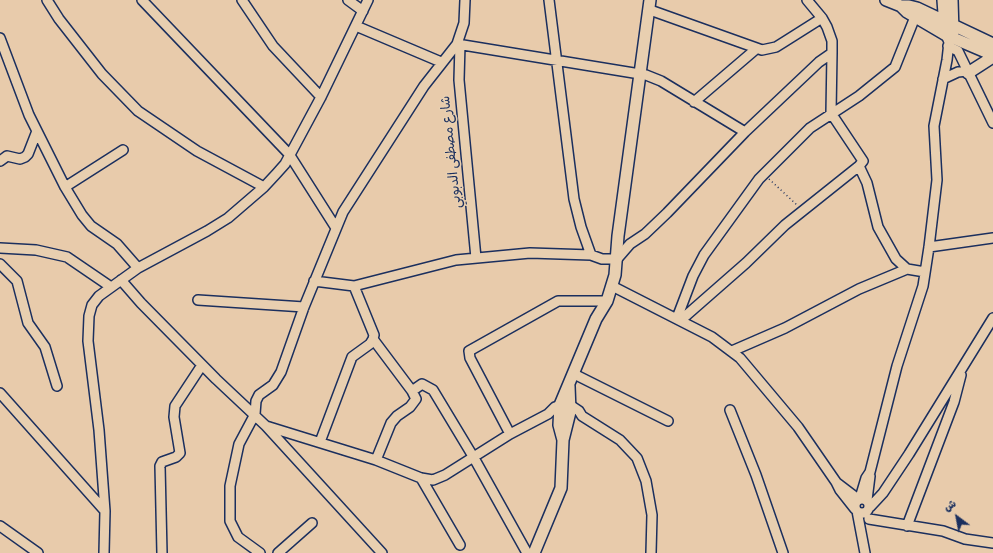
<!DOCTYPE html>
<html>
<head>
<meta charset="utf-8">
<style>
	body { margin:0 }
	#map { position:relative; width:993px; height:553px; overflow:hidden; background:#e8cbab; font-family:Dekko,"Playpen Sans Arabic",sans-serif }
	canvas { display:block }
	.north { position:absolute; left:937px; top:497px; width:40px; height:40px; -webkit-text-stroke:3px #e8cfb0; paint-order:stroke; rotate:328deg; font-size:11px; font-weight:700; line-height:16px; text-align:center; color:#1b2f5e }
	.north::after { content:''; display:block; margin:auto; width:14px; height:18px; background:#1b2f5e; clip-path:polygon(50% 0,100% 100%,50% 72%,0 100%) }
</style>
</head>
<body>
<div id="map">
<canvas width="993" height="553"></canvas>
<div class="north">ش</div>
</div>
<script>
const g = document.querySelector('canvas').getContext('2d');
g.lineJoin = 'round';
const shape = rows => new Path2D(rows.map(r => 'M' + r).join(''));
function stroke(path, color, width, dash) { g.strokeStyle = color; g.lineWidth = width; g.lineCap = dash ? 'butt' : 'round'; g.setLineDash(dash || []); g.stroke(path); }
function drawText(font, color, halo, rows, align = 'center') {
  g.font = font + ' Dekko,"Playpen Sans Arabic",sans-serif'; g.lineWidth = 3; g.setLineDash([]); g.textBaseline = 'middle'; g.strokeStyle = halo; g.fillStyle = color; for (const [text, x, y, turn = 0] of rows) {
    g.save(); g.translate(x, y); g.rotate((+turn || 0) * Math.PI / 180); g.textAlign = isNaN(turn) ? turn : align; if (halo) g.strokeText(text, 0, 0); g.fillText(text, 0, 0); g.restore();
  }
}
const minor = shape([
	[47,0,59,19,102,74,138,111,197,151,264,187],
	[142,0,289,154,336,228],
	[242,0,273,46,321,97],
	[348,0,363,11],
	[549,0,574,199,581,227,591,255],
	[650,10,762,50,776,47,784,42,822,18],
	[356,26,441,62],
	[0,38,29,115,65,187,82,215,91,226,117,244,138,268],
	[457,44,646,75,661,81,745,132],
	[460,44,459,80,476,258],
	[948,46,958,51,993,123],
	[832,53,831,113,863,161,859,166],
	[943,79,958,72,967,71],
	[694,102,756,49],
	[0,161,7,156,20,159,25,157,28,154,37,131],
	[65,187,123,150],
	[929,247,993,238],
	[0,248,36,250,67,257,111,287],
	[0,264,17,281,28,323,45,347,57,386],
	[121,280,141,303,216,379,266,426,382,553],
	[314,281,354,286,456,260,530,253,591,255,602,259,617,259,630,244,645,234,667,213,745,132,819,62,832,53,832,41,827,27,822,18,807,0],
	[612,286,712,337,740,358,798,427,836,482,840,490,855,509],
	[198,300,304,307],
	[677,318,693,276,704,255,759,179,810,128,859,96,895,67,915,17],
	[681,320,746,263,785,225,859,166,867,183,878,227,896,259,907,269,925,272],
	[373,339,412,391,416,399,410,407,397,416,391,423,376,460],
	[732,351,785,328,859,289,907,269],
	[574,374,668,421],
	[412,391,422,384,433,390,474,458,527,553],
	[0,393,105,511],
	[730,410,756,475,783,553],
	[266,426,376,460,421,478,433,480,445,475,510,434,548,414,555,407,565,404,570,405,579,411,582,416,620,440,637,458,646,481,652,515,651,553],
	[510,434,470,358,469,351,558,301,607,301],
	[320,442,352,357,370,344,373,339,374,335,354,286],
	[421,478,460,545],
	[837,483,858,499],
	[860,498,866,478,870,472,897,366,923,286,929,247,937,180,934,126,947,60,949,42,946,35],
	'855 506a7 7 0 1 1 14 0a7 7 0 1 1-14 0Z',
	[867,500,870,476],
	[870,507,883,493,909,454,993,318],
	[857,511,865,553],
	[869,519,943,531,965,539,993,543],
	[0,526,38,553],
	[907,526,954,402,961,375],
	[104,553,105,511,99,430,88,341,89,316,92,305,99,296,138,268,207,231,228,218,264,187,277,173,285,164,321,97,368,0],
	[162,553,160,466,162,462,176,457,180,453,174,417,175,406,202,365],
	[260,553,238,537,230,521,230,486,239,444,255,414,256,401,259,395,273,385,281,372,304,307,343,212,424,86,457,44,464,23,465,0],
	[278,553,312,523]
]);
const tertiary = shape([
	[886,0,901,6,909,6,917,8,993,44],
	[943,0,945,27],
	[952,0,953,32],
	[901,6,907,12,946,35,993,55],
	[968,73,993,57],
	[563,440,559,425,560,405,596,319,607,301,615,275,618,236,650,0],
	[534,553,561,488,563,440,570,412,569,386]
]);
stroke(minor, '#1b2f5e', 12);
stroke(tertiary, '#1b2f5e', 14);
stroke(shape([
	[769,179,797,205]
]), '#1b2f5e', 1.5, [1, 3]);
stroke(minor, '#e8cfb0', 9);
stroke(tertiary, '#e8cfb0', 11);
drawText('13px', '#1b2f5e', '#e8cfb0', [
	["شارع مصطفى الدبوبي",453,152,-96]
]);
</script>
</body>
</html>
